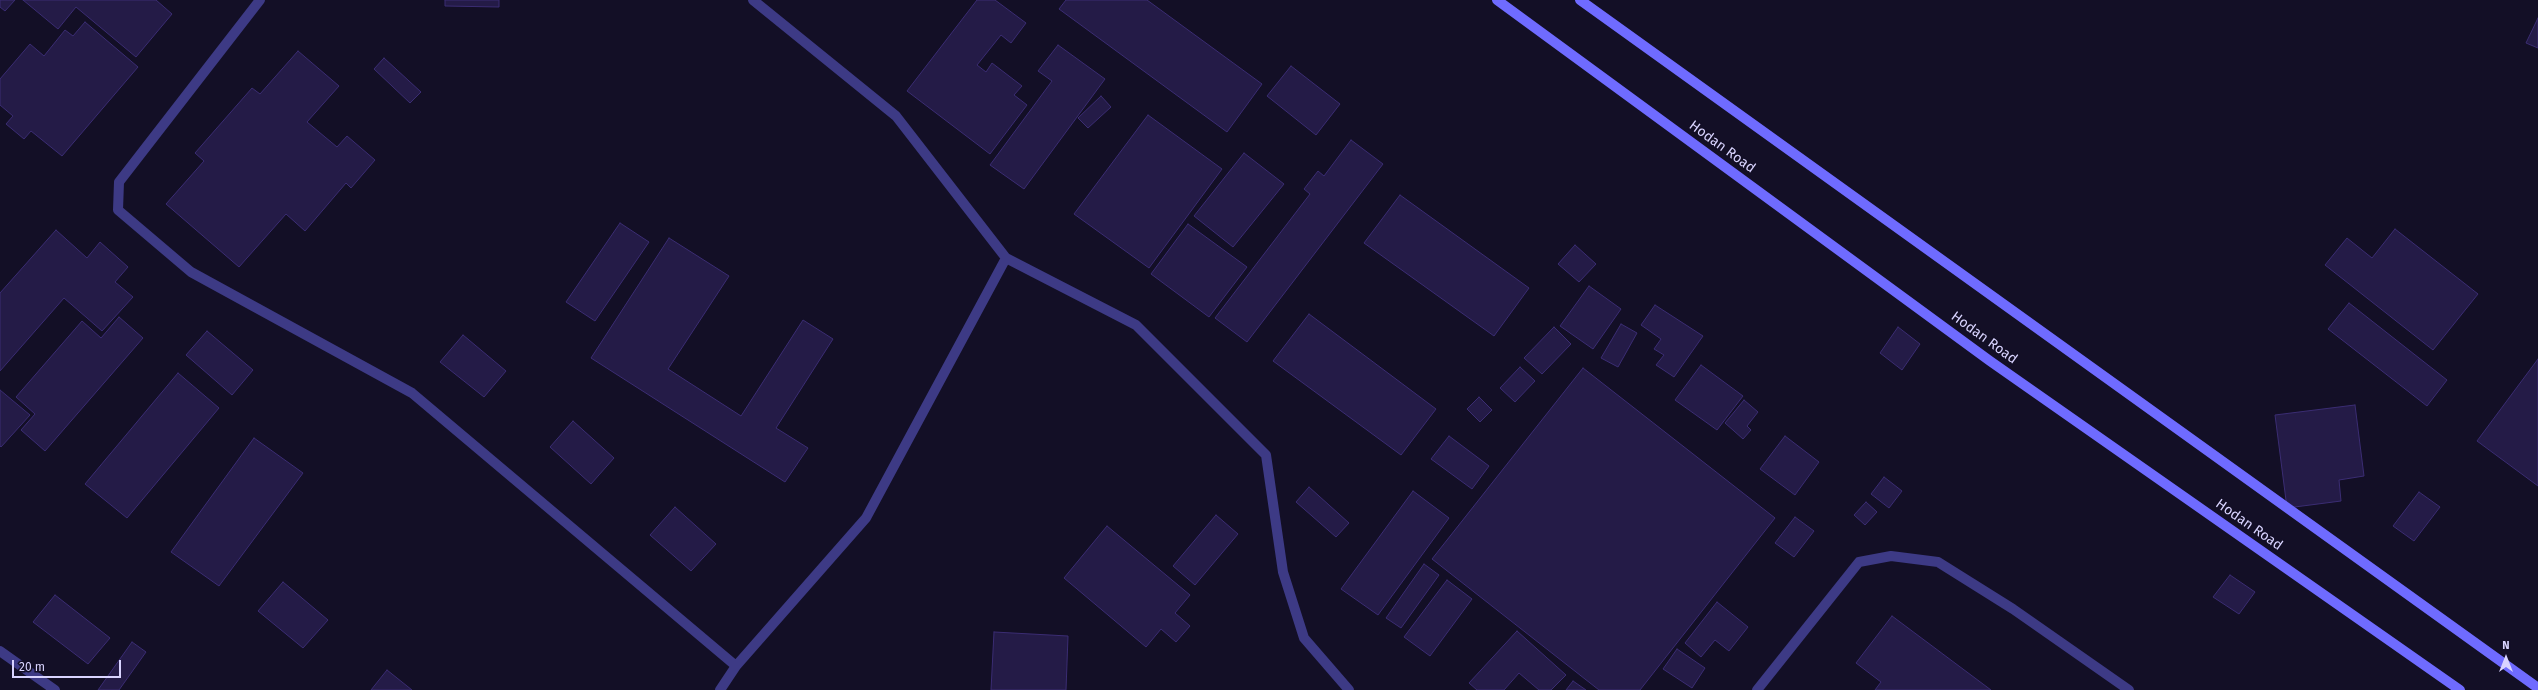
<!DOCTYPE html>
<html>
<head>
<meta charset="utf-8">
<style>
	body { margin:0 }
	#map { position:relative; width:2538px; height:690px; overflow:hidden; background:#130f26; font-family:"Fira Sans",sans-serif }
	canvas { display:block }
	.north { position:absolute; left:2486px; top:638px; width:40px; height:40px; -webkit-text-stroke:3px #130f26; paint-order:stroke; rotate:0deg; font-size:11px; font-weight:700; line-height:16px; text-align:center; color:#d9d4ff }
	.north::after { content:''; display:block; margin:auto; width:14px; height:18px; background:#d9d4ff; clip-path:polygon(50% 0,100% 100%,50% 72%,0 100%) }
	.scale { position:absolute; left:12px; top:660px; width:109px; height:18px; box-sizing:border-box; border:2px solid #d9d4ff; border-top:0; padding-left:5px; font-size:12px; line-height:14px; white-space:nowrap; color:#d9d4ff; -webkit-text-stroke:3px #130f26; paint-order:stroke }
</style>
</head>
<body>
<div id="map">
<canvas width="2538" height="690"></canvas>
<div class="north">N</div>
<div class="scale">20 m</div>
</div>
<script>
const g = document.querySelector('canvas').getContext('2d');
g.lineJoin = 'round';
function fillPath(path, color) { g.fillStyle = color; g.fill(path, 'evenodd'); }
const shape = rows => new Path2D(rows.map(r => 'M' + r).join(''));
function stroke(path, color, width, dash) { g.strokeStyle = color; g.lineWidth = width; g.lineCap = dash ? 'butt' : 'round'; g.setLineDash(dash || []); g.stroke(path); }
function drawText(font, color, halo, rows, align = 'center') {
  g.font = font + ' "Fira Sans",sans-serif'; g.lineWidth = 3; g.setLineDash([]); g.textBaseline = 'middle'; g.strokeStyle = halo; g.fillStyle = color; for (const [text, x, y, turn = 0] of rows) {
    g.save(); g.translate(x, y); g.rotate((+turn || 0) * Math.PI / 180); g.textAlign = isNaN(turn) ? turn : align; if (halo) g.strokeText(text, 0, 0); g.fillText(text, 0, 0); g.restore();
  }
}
const building = shape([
	[0,0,15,0,5,11,0,7,0,0],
	[23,0,156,0,172,14,136,57,76,7,58,29,23,0],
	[445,0,499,0,499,7,445,6,445,0],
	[977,0,995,0,1026,23,1011,43,1001,35,977,65,986,72,992,63,1022,86,1014,95,1027,105,990,154,907,91,977,0],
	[1066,0,1147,0,1262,84,1227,132,1059,9,1066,0],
	[2538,18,2538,48,2526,43,2538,18],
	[85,22,138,67,62,156,31,131,24,139,6,124,13,116,0,105,0,79,30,44,44,56,65,30,73,36,85,22],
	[1058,45,1105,79,1024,189,990,165,1052,81,1038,71,1058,45],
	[298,51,339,86,307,122,337,147,347,136,375,160,351,188,346,183,305,231,286,214,239,267,166,204,204,161,195,153,252,88,260,94,298,51],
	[384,58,421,92,410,103,374,69,384,58],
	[1291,66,1340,104,1316,135,1267,96,1291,66],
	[1101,96,1111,107,1088,128,1078,118,1101,96],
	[1148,115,1222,169,1149,268,1074,214,1148,115],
	[1351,140,1383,164,1247,342,1215,318,1310,194,1304,189,1318,171,1324,176,1351,140],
	[1244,153,1284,184,1233,247,1194,216,1244,153],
	[1400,195,1529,288,1494,336,1364,243,1400,195],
	[620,223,649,242,595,321,566,302,620,223],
	[1188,224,1247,267,1209,317,1151,274,1188,224],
	[2395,229,2478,294,2433,350,2325,265,2347,238,2372,258,2395,229],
	[56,230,87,258,100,242,128,267,115,282,133,297,102,331,64,298,0,371,0,293,56,230],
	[669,238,729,276,668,369,741,416,803,320,833,339,776,428,808,448,785,482,591,358,669,238],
	[1575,245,1596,264,1579,282,1558,264,1575,245],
	[1589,286,1621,309,1593,349,1560,326,1589,286],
	[2349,303,2447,380,2427,406,2328,329,2349,303],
	[1655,305,1703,336,1674,377,1656,365,1664,355,1654,349,1661,339,1641,325,1655,305],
	[1309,314,1436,409,1401,455,1273,361,1309,314],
	[119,317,143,338,45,451,21,430,35,414,16,397,82,321,101,338,119,317],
	[1621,324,1637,333,1618,367,1601,358,1621,324],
	[1554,327,1571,344,1542,374,1524,358,1554,327],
	[1898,327,1920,344,1902,370,1880,353,1898,327],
	[207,331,253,370,232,395,186,355,207,331],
	[463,335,506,371,484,397,440,362,463,335],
	[2538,359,2538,486,2477,441,2538,359],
	[1701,365,1743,396,1717,430,1675,400,1701,365],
	[1520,367,1535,381,1515,402,1500,388,1520,367],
	[1583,368,1775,518,1640,690,1599,690,1432,559,1583,368],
	[178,373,219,408,127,518,85,484,178,373],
	[0,390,30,415,1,447,0,446,0,390],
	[1479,397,1492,410,1480,422,1467,409,1479,397],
	[1744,400,1758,412,1747,426,1751,430,1743,439,1725,423,1744,400],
	[2355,405,2364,476,2339,480,2341,501,2287,508,2275,415,2355,405],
	[573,421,614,458,591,484,550,447,573,421],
	[1449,436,1489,466,1472,489,1431,459,1449,436],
	[1785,436,1819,462,1795,495,1760,469,1785,436],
	[254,438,303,473,219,586,171,552,254,438],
	[1884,477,1902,491,1889,508,1871,494,1884,477],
	[1309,487,1349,523,1336,537,1296,502,1309,487],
	[1413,491,1449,518,1378,615,1341,589,1413,491],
	[2419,492,2440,507,2414,541,2393,526,2419,492],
	[1866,502,1877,512,1865,525,1854,515,1866,502],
	[675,507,716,544,691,571,650,535,675,507],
	[1216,515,1238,534,1195,585,1173,566,1216,515],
	[1795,517,1814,531,1794,557,1775,543,1795,517],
	[1107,526,1190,595,1175,613,1190,626,1176,642,1161,629,1146,647,1064,578,1107,526],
	[1424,564,1439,575,1401,628,1386,618,1424,564],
	[2230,575,2255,592,2239,614,2213,597,2230,575],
	[1447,580,1472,599,1430,656,1404,637,1447,580],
	[283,582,328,620,303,648,258,611,283,582],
	[55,595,110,638,88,664,33,622,55,595],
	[1717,602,1748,627,1729,651,1715,640,1701,657,1685,643,1717,602],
	[1892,616,1991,690,1875,690,1881,682,1856,663,1892,616],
	[1517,631,1566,675,1551,690,1539,690,1519,673,1504,690,1477,690,1469,683,1517,631],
	[994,632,1068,636,1066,690,991,690,994,632],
	[132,642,146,652,119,690,98,690,132,642],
	[1677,649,1705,668,1692,688,1663,669,1677,649],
	[387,670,412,690,371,690,387,670],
	[1573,681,1586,690,1566,690,1573,681]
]);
fillPath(building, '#241b47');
stroke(building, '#3b2d73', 1);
stroke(shape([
	[260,0,119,182,118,210,191,272,412,393,736,666],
	[1006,258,1136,325,1266,455,1283,572,1304,638,1349,690],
	[0,651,55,690],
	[720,690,736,666,866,518,1006,258,896,116,753,0],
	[1757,690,1859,562,1891,556,1938,562,2013,609,2129,690]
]), '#3d3a85', 10);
stroke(shape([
	[1497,0,1990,361,2460,690],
	[1580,0,2538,688]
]), '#6f6bff', 10);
drawText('14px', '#d9d4ff', '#130f26', [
	["Hodan Road",1722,147,36],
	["Hodan Road",1984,338,36],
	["Hodan Road",2249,525,35]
]);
</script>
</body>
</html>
